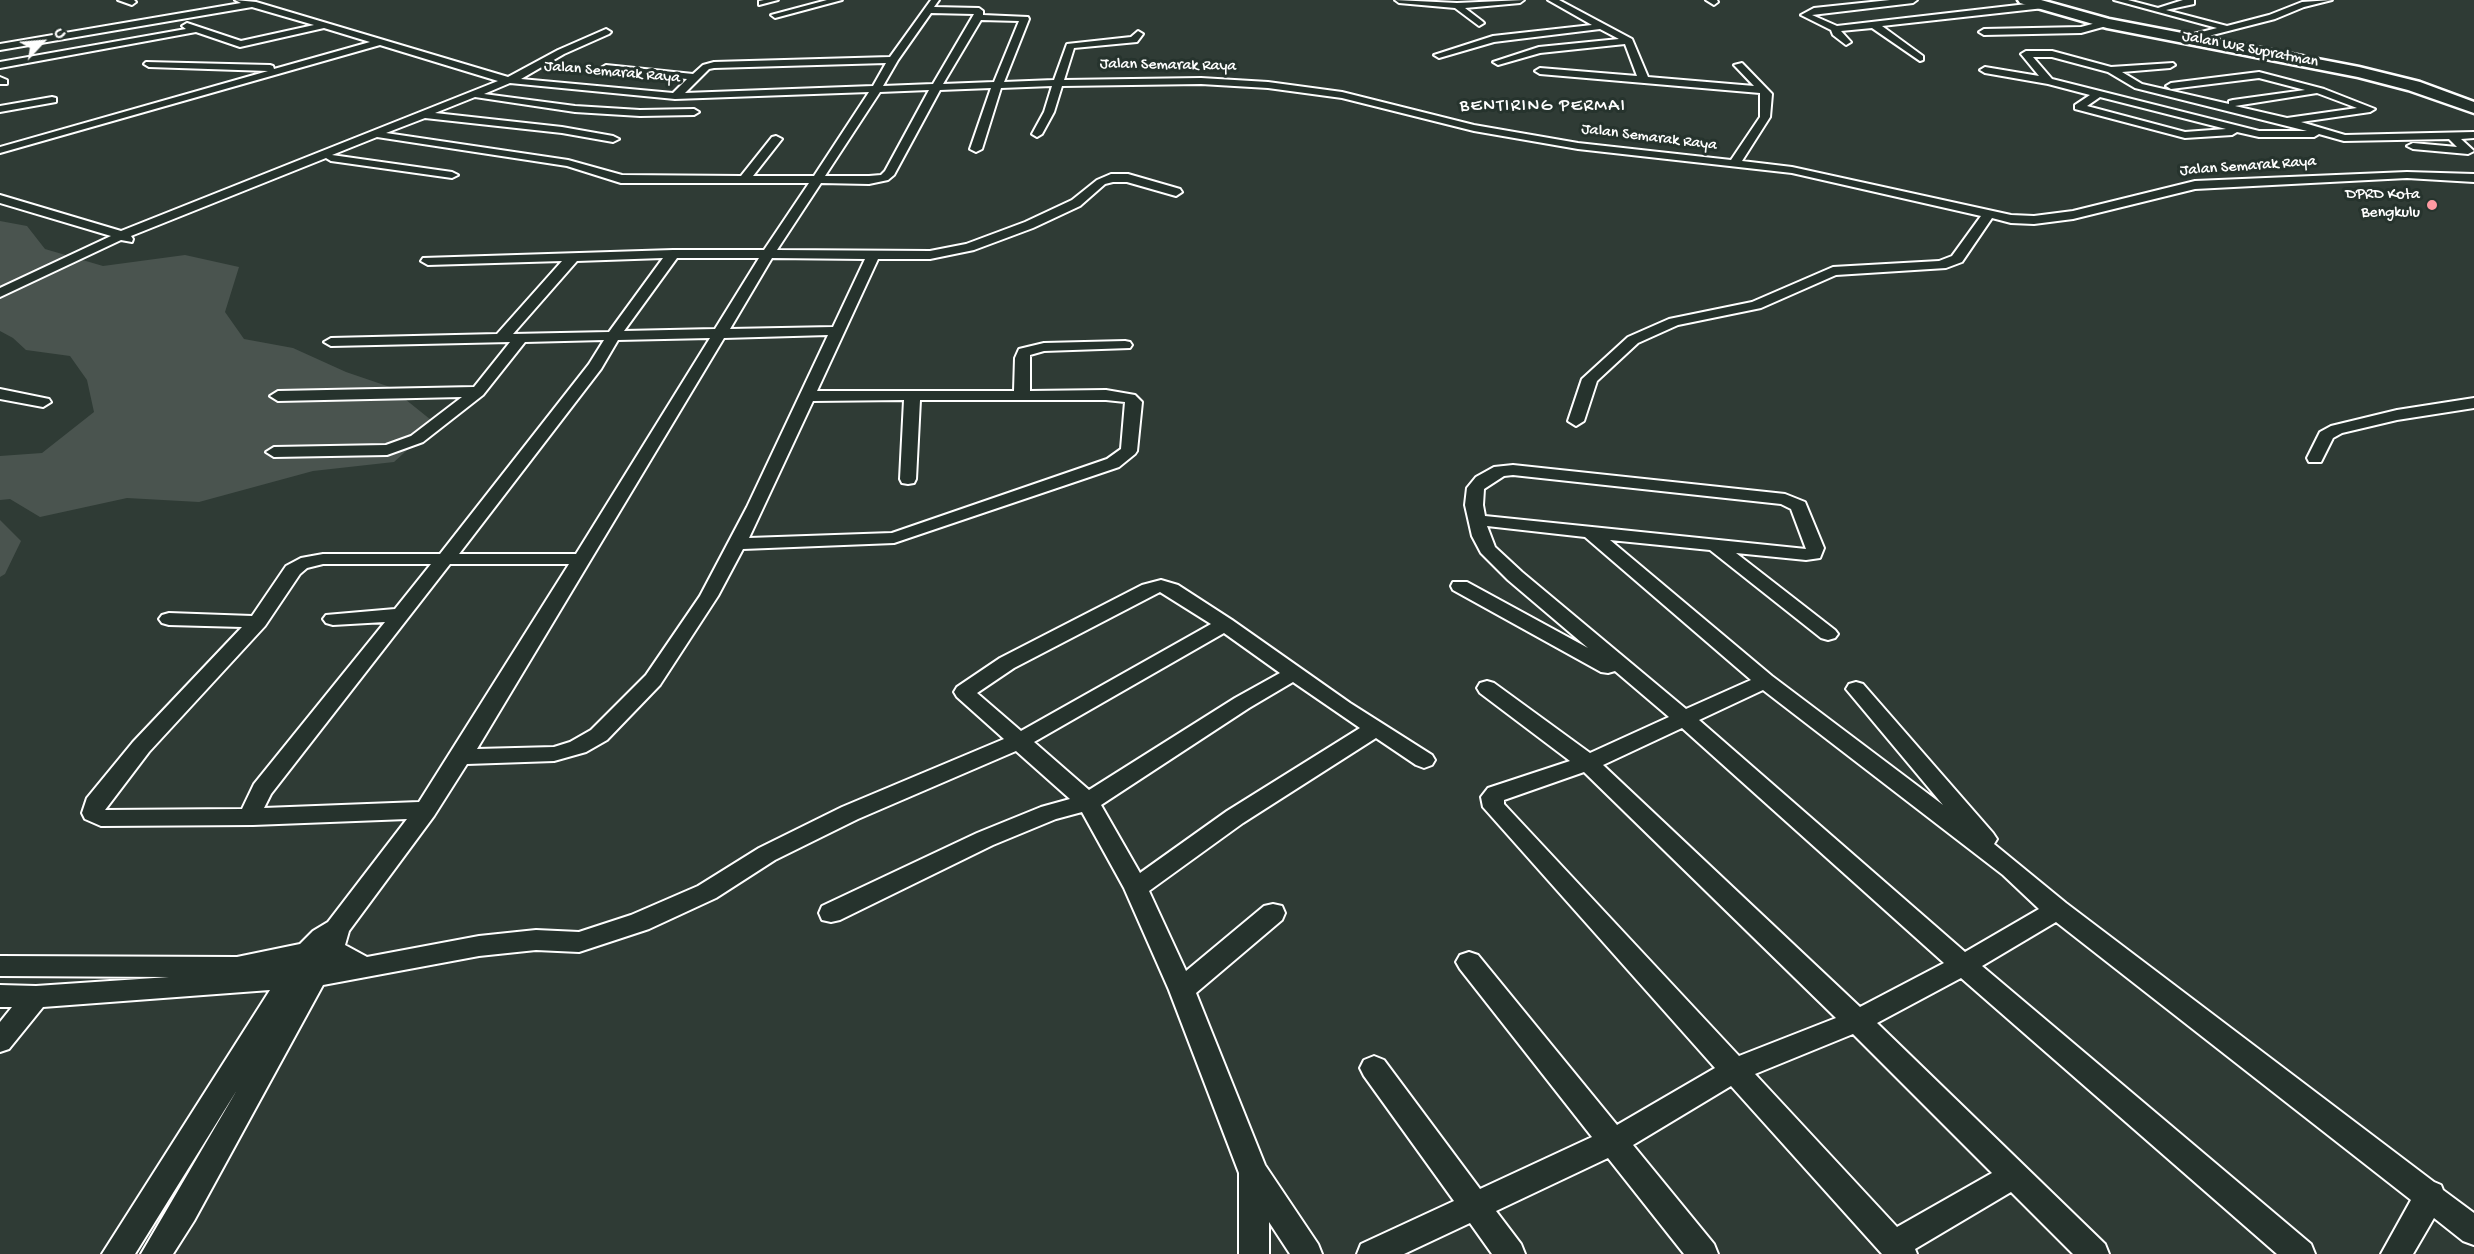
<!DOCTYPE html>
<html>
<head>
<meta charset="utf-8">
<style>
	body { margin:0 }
	#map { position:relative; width:2474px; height:1254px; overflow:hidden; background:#2f3b35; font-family:"Gochi Hand",sans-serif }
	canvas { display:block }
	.north { position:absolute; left:12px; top:12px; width:60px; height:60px; -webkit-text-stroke:4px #26332d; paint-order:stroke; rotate:64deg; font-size:16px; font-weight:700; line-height:24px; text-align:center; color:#fff }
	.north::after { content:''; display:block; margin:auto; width:21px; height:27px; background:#fff; clip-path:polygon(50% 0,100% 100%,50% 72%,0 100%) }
</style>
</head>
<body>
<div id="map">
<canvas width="2474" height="1254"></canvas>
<div class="north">U</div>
</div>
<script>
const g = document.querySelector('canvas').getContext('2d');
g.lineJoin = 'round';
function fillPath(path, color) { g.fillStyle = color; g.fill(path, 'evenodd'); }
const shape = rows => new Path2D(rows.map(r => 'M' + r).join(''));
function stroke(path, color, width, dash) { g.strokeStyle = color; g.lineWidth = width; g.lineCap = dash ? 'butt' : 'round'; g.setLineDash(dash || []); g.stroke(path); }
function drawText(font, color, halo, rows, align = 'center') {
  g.font = font + ' "Gochi Hand",sans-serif'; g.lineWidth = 6; g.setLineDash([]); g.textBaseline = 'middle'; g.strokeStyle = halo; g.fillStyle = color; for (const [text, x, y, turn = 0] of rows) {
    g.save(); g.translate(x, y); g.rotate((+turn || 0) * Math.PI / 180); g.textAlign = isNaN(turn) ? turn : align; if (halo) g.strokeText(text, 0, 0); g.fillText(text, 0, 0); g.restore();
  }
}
fillPath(shape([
	[0,221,27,226,45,249,103,266,185,255,239,267,225,312,244,339,293,348,346,372,390,387,436,424,394,462,313,471,199,502,127,498,40,517,10,499,0,500,0,456,42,453,94,412,87,380,70,356,26,350,13,338,0,331],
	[0,520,21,541,5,574,0,577]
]), '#4a544f');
const street = shape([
	[118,0,134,0,136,2,132,5,118,0],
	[235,0,256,2,508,77,558,50,606,29,611,32,609,34,564,54,521,79,673,93,687,79,606,71,601,68,606,65,693,74,703,65,714,62,890,57,931,0,939,0,934,7,979,8,983,11,983,15,1028,17,1029,19,1004,82,1054,80,1067,44,1131,37,1138,31,1143,34,1137,42,1074,48,1064,80,1201,78,1268,82,1342,92,1474,125,1578,143,1731,160,1760,117,1760,93,1540,74,1535,71,1540,68,1637,76,1625,44,1540,53,1498,65,1493,62,1539,47,1619,39,1600,29,1494,42,1439,58,1434,55,1493,36,1592,25,1548,0,1559,0,1632,39,1648,77,1754,86,1734,65,1742,63,1772,94,1770,117,1742,161,1792,167,2011,215,2034,216,2073,211,2195,181,2407,172,2474,174,2474,182,2407,178,2195,189,2073,219,2034,224,2011,223,1992,218,1962,262,1946,268,1836,275,1761,308,1678,325,1638,343,1597,381,1584,421,1576,426,1568,421,1582,379,1628,337,1669,319,1752,302,1833,267,1939,261,1952,256,1981,216,1792,173,1578,149,1474,131,1342,98,1268,88,1201,84,1062,86,1054,112,1042,134,1037,137,1032,134,1044,112,1052,86,1001,88,982,149,976,152,970,149,991,88,940,90,894,175,888,180,869,184,821,183,777,250,930,251,966,244,1025,222,1072,200,1097,180,1111,174,1128,174,1180,189,1182,192,1176,196,1127,182,1113,182,1105,184,1080,206,1033,228,974,250,930,259,878,259,817,391,1014,391,1015,358,1019,349,1044,343,1125,341,1130,342,1132,345,1130,348,1044,351,1030,355,1030,391,1106,390,1135,395,1142,402,1137,451,1135,454,1119,467,894,543,743,549,718,596,660,685,607,740,586,752,554,761,467,764,434,816,349,931,345,945,367,957,479,936,536,930,579,932,631,915,698,886,759,848,842,807,1004,739,957,697,954,692,957,687,1000,658,1142,585,1161,580,1178,585,1232,620,1350,703,1432,755,1435,760,1432,765,1424,768,1416,765,1376,738,1243,823,1149,891,1186,971,1264,906,1273,904,1282,906,1285,913,1282,920,1196,993,1265,1165,1318,1244,1322,1254,1290,1254,1269,1222,1269,1254,1239,1254,1239,1173,1169,990,1124,888,1082,812,1056,819,993,845,840,920,831,922,822,920,819,913,822,906,977,833,1041,807,1070,799,1016,751,858,819,775,860,716,898,649,929,579,952,536,950,479,956,323,985,194,1221,173,1254,141,1254,237,1090,135,1254,102,1254,270,990,43,1007,9,1049,0,1052,0,1022,12,1007,0,1007,0,985,36,986,169,977,0,976,0,956,237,957,300,944,313,931,328,922,407,819,253,825,101,826,85,819,82,813,87,798,133,742,242,627,169,625,162,623,159,619,162,615,169,613,252,616,286,566,301,558,323,554,440,554,589,364,604,340,525,342,483,395,423,442,387,455,274,457,266,452,274,447,386,445,411,436,462,397,278,401,270,396,278,391,474,387,510,342,331,346,324,342,331,338,497,334,562,261,428,265,421,261,423,258,673,250,764,250,809,183,621,183,567,166,377,137,332,155,452,172,458,175,452,178,331,161,326,158,131,236,133,239,132,242,121,240,0,297,0,288,111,236,0,203,0,195,121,231,498,81,380,45,0,153,0,147,268,71,149,67,144,64,146,62,270,65,273,66,274,69,370,42,324,28,240,47,196,32,0,68,0,62,186,29,182,26,187,23,241,41,314,25,252,7,0,50,0,44,241,3,235,0],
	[931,13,974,14,933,84,883,86,898,60,931,13],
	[981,20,1019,21,994,82,943,84,981,20],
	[886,63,873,86,685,93,709,69,714,68,886,63],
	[510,83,675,99,869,92,814,176,753,176,782,139,776,136,772,137,741,176,622,175,568,160,386,133,425,118,562,133,613,142,619,139,613,136,562,127,435,113,475,97,575,112,640,116,694,115,699,112,694,109,640,110,575,106,484,94,510,83],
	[929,90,885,171,881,175,869,176,825,176,880,92,929,90],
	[663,258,609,332,513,334,577,261,663,258],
	[677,258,759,258,715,329,624,331,677,258],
	[772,258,865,259,833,327,730,329,772,258],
	[828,335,747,507,700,596,646,675,591,730,570,742,554,747,477,749,724,338,828,335],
	[710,338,576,554,459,554,601,369,618,340,710,338],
	[904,400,900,479,902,483,908,484,914,483,916,479,920,400,1106,400,1125,402,1121,449,1107,459,892,533,749,538,813,401,904,400],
	[323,564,431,564,395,609,326,615,323,619,326,623,333,625,385,622,254,784,242,809,105,810,149,752,265,626,300,574,307,568,323,564],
	[450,564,569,564,419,802,264,808,271,794,450,564],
	[1160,592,1211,624,1021,731,977,693,1014,668,1160,592],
	[1224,633,1280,673,1235,698,1089,790,1034,742,1224,633],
	[1293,682,1360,728,1227,811,1140,873,1101,805,1249,708,1293,682],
	[764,0,778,0,759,5,759,1,764,0],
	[827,0,842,0,775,18,771,15,827,0],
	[1395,0,1457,3,1524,0,1520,3,1465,8,1482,21,1484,23,1479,26,1455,8,1399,3,1395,0],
	[1706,0,1717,0,1718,2,1714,5,1706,0],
	[1890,0,1917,0,1913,3,1812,15,1837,26,2044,2,2048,5,2044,8,1882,26,1923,56,1923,60,1920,61,1872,28,1841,31,1851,42,1846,45,1833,35,1831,30,1801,15,1814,8,1890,0],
	[2114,0,2128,0,2158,8,2183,0,2194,0,2194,4,2166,10,2227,26,2269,15,2302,2,2332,0,2304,7,2275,19,2189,41,2184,38,2186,36,2217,28,2114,0],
	[2107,20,2112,23,2110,25,2081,33,1984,35,1979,32,1984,29,2081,27,2107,20],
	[2052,51,2111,67,2173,63,2175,65,2170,68,2122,72,2142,84,2229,104,2229,101,2233,100,2305,90,2259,78,2171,89,2166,86,2171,83,2259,72,2324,89,2375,109,2370,112,2301,122,2345,135,2474,132,2474,138,2461,139,2474,151,2468,154,2413,149,2407,146,2413,143,2457,147,2449,139,2344,141,2319,134,2314,137,2259,137,2237,132,2232,135,2185,138,2075,109,2075,105,2090,95,2048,84,1985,73,1980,70,1985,67,2039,76,2021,54,2026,51,2052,51],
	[2033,57,2052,57,2108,72,2135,88,2307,131,2259,131,2052,79,2033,57],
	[2317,93,2357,108,2287,118,2235,106,2317,93],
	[2100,97,2226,129,2185,132,2087,106,2100,97],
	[0,77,7,80,7,84,0,84,0,77],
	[52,97,56,98,56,102,0,112,0,106,52,97],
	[0,389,49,399,51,402,43,407,0,399,0,389],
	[2474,398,2474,408,2397,420,2342,433,2333,438,2321,462,2309,462,2307,458,2320,432,2331,426,2397,410,2474,398],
	[1513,465,1785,494,1805,502,1824,548,1820,558,1806,560,1736,553,1835,630,1838,634,1835,638,1828,640,1821,638,1710,550,1610,540,1772,676,1943,805,1846,689,1849,684,1856,682,1863,684,1993,833,1997,839,1994,844,2066,903,2434,1182,2441,1185,2443,1190,2474,1213,2474,1245,2463,1241,2434,1218,2413,1254,2381,1254,2411,1200,2056,922,1982,966,2311,1244,2315,1254,2277,1254,1961,978,1877,1023,2105,1244,2109,1254,2073,1254,2011,1192,1915,1249,1917,1254,1882,1254,1731,1086,1633,1145,1714,1244,1718,1254,1684,1254,1608,1158,1496,1211,1521,1244,1525,1254,1492,1254,1470,1223,1404,1254,1357,1254,1361,1244,1454,1201,1364,1076,1360,1068,1364,1060,1374,1056,1384,1060,1480,1189,1592,1137,1460,969,1456,962,1460,955,1469,952,1478,955,1617,1125,1715,1068,1483,807,1481,797,1488,788,1570,761,1480,693,1477,688,1480,683,1487,681,1494,683,1590,753,1669,717,1615,671,1608,673,1601,672,1453,590,1451,586,1453,582,1467,582,1588,648,1508,580,1481,553,1472,536,1465,505,1467,488,1476,477,1494,467,1513,465],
	[1513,475,1781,504,1791,509,1806,549,1485,516,1483,505,1484,489,1504,476,1513,475],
	[1487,526,1585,537,1751,680,1686,709,1522,572,1495,547,1487,526],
	[1763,690,2003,875,2039,909,1965,952,1699,720,1763,690],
	[1682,728,1944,963,1860,1007,1603,765,1682,728],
	[1584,772,1836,1018,1739,1056,1504,804,1504,800,1584,772],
	[1853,1034,1992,1173,1897,1227,1755,1074,1853,1034]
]);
const highway = shape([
	[2018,0,2041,0,2109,19,2359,67,2420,82,2474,102,2474,113,2408,90,2358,77,2107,28,2020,3,2018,0]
]);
stroke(street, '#fff', 4);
stroke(highway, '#fff', 5);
fillPath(street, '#26332d');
fillPath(highway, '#26332d');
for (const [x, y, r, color] of [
	[2432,205,6,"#ff9aa2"]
]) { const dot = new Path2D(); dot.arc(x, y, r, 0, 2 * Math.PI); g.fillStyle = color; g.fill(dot); stroke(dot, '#26332d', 2); }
drawText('16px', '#fff', '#26332d', [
	["Jalan WR Supratman",2250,50,11],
	["Jalan Semarak Raya",1168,66,1],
	["Jalan Semarak Raya",612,73,5],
	["Jalan Semarak Raya",1649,138,7],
	["Jalan Semarak Raya",2248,167,-4]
]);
drawText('16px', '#fff', '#26332d', [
	["DPRD Kota",2420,196],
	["Bengkulu",2420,214]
], 'right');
g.letterSpacing = '1.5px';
drawText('18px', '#fff', '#26332d', [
	["BENTIRING PERMAI",1543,107]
]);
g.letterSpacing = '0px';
</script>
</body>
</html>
